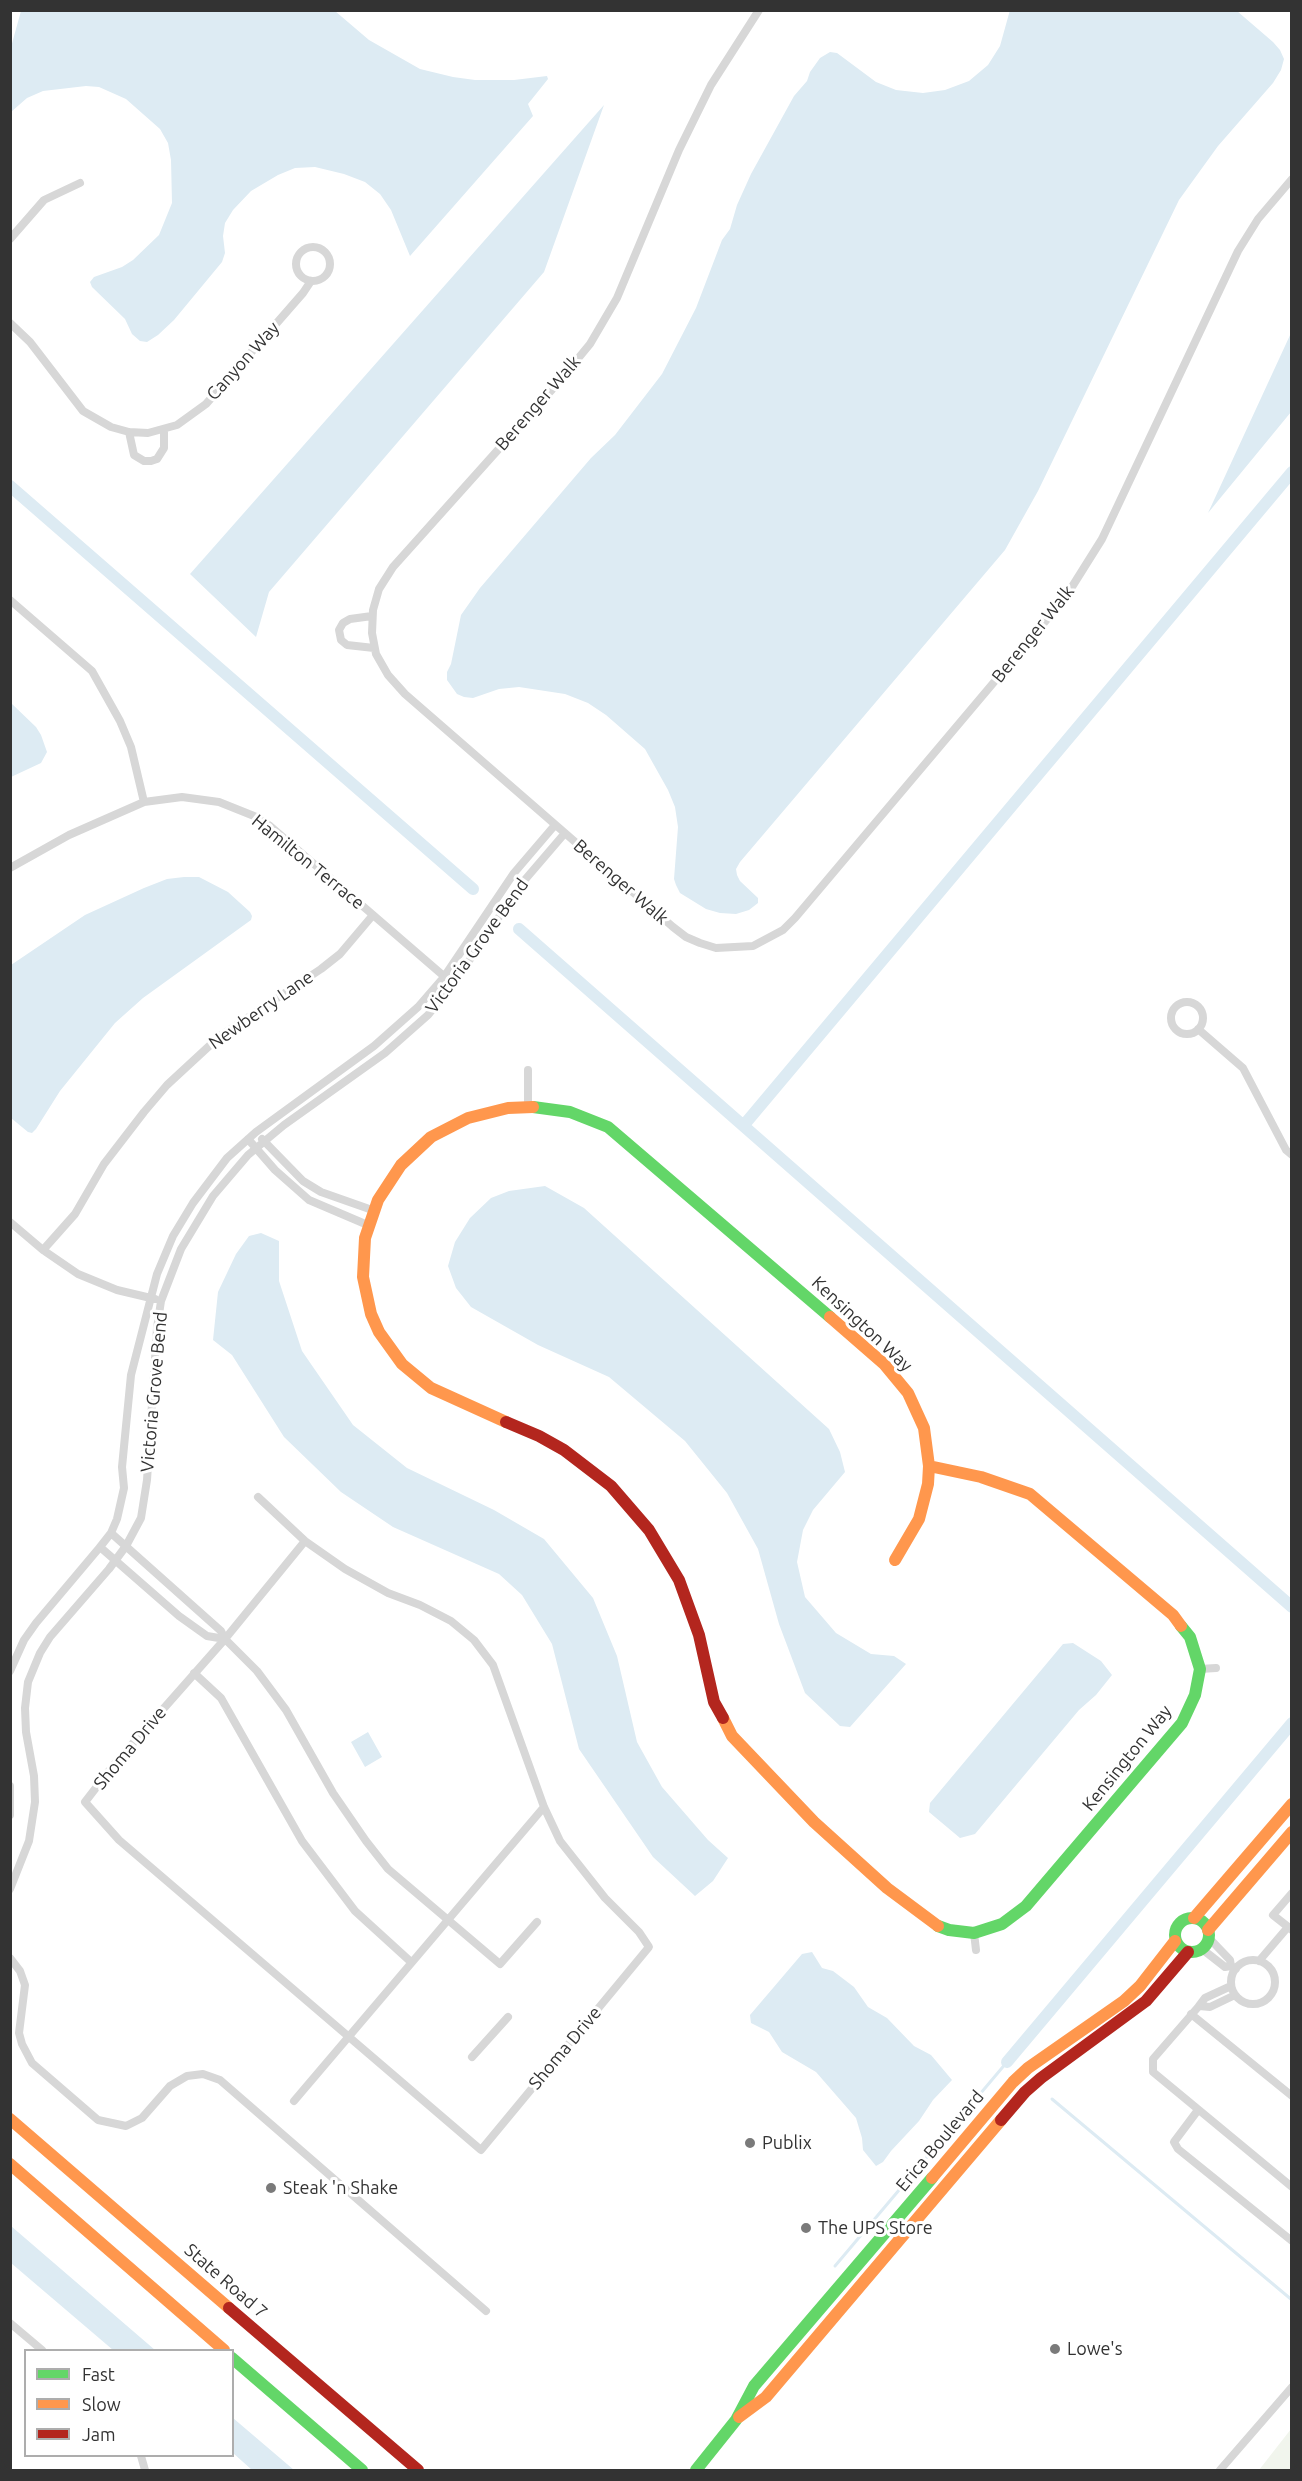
<!DOCTYPE html>
<html>
<head>
<meta charset="utf-8">
<style>
	body { margin:0 }
	#map { position:relative; width:1302px; height:2481px; overflow:hidden; background:#fff; font-family:Ubuntu,sans-serif }
	canvas { display:block }
	.frame { position:absolute; inset:0; border:12px solid #333; pointer-events:none }
	.legend { position:absolute; left:24px; top:2349px; width:210px; height:108px; box-sizing:border-box; background:#fff; border:2px solid #adadad; margin:0; padding:8px 10px; list-style:none; font-size:18px; color:#333 }
	.legend li { display:flex; align-items:center; gap:12px; height:30px }
	.legend b { width:30px; border:2px solid #adadad }
</style>
</head>
<body>
<div id="map">
<canvas width="1302" height="2481"></canvas>
<div class="frame"></div>
<ul class="legend">
<li><b style="height:8px;background:#63d668"></b>Fast</li>
<li><b style="height:8px;background:#ff974d"></b>Slow</li>
<li><b style="height:8px;background:#b3261e"></b>Jam</li>
</ul>
</div>
<script>
const g = document.querySelector('canvas').getContext('2d');
g.lineJoin = 'round';
function fillPath(path, color) { g.fillStyle = color; g.fill(path, 'evenodd'); }
const shape = rows => new Path2D(rows.map(r => 'M' + r).join(''));
function stroke(path, color, width, dash) { g.strokeStyle = color; g.lineWidth = width; g.lineCap = dash ? 'butt' : 'round'; g.setLineDash(dash || []); g.stroke(path); }
function drawText(font, color, halo, rows, align = 'center') {
  g.font = font + ' Ubuntu,sans-serif'; g.lineWidth = 6; g.setLineDash([]); g.textBaseline = 'middle'; g.strokeStyle = halo; g.fillStyle = color; for (const [text, x, y, turn = 0] of rows) {
    g.save(); g.translate(x, y); g.rotate((+turn || 0) * Math.PI / 180); g.textAlign = isNaN(turn) ? turn : align; if (halo) g.strokeText(text, 0, 0); g.fillText(text, 0, 0); g.restore();
  }
}
fillPath(shape([
	[1291,2429,1291,2470,1259,2470]
]), '#f1f5ed');
fillPath(shape([
	[1010,10,1237,11,1273,42,1280,50,1284,59,1281,70,1273,83,1218,146,1179,200,1038,491,1005,550,740,862,736,869,737,875,740,881,758,898,758,903,749,910,736,914,720,913,706,909,680,893,676,885,674,879,678,827,675,807,668,790,645,749,606,715,588,703,565,694,519,687,499,689,473,698,464,697,457,694,447,680,447,672,451,664,461,615,480,588,591,458,615,435,662,374,696,308,722,240,730,229,737,205,751,174,794,96,807,81,810,72,820,58,830,52,837,53,876,82,896,90,923,93,945,90,969,81,988,65,1000,46],
	[21,11,335,11,369,40,420,69,453,77,475,80,514,80,547,76,548,79,528,104,533,116,410,256,391,210,380,194,365,182,344,174,315,167,295,168,278,175,251,191,233,210,225,223,223,236,225,253,222,262,174,320,158,335,147,342,140,341,132,334,125,319,92,287,90,282,94,277,122,267,133,260,159,235,172,203,171,160,168,143,160,129,126,99,99,87,86,86,43,91,27,98,11,112,11,47],
	[604,105,544,272,269,592,256,637,190,574],
	[1291,333,1291,412,1208,513],
	[11,703,36,727,41,735,47,752,41,763,11,777],
	[184,877,199,877,228,892,250,912,252,916,251,920,143,998,115,1023,60,1091,36,1129,32,1133,28,1132,11,1118,11,965,85,915,144,888,167,879],
	[545,1186,584,1208,829,1429,840,1452,845,1472,813,1510,803,1530,797,1562,805,1597,836,1633,871,1654,894,1656,906,1664,850,1727,840,1726,805,1693,779,1624,758,1549,727,1493,685,1441,609,1377,538,1345,471,1307,456,1288,448,1266,455,1242,470,1218,491,1198,509,1191],
	[261,1233,279,1241,279,1281,302,1351,353,1425,407,1468,494,1510,544,1539,593,1598,617,1656,637,1742,662,1787,708,1840,728,1858,713,1881,695,1896,653,1857,579,1749,552,1644,522,1595,499,1574,393,1527,341,1492,284,1437,232,1355,213,1340,218,1292,236,1254,249,1236],
	[1073,1643,1101,1661,1112,1675,1096,1695,1079,1710,975,1834,960,1838,929,1812,930,1803,1063,1644],
	[368,1732,382,1757,365,1767,351,1742],
	[812,1952,822,1968,833,1971,854,1987,868,2007,887,2018,914,2046,931,2055,952,2080,933,2100,919,2121,891,2151,883,2162,876,2166,863,2150,862,2138,856,2118,816,2072,782,2052,769,2032,751,2023,750,2015,802,1954],
	[10,2226,11,2226,155,2350,113,2350,11,2263],
	[232,2418,233,2418,294,2470,252,2470,233,2453]
]), '#ddebf3');
stroke(shape([
	[1052,2099,1292,2300],
	[835,2266,1007,2062]
]), '#ddebf3', 3);
stroke(shape([
	[10,486,473,889],
	[519,929,1292,1607],
	[744,1125,1292,472],
	[1007,2062,1292,1723]
]), '#ddebf3', 12);
stroke(shape([
	[759,10,711,85,679,150,617,298,590,344,557,384,393,567,379,589,373,610,372,633,376,654,388,675,405,694,673,927,686,937,700,943,716,948,753,946,783,930,795,918,1065,598,1102,539,1238,251,1258,219,1292,179],
	[10,239,44,200,80,183],
	'296 264a17 17 0 1 1 34 0a17 17 0 1 1-34 0Z',
	[10,323,30,342,83,411,111,427,129,432,148,433,177,425,206,404,303,293,311,281],
	[129,432,134,455,144,461,151,461,157,459,164,448,164,430],
	[10,600,92,671,120,721,131,747,144,802],
	[372,616,350,619,343,623,339,630,341,640,347,645,374,648],
	[10,868,69,835,144,802,182,797,219,802,254,816,270,826,453,984],
	'1171 1018a16 16 0 1 1 32 0a16 16 0 1 1-32 0Z',
	[1198,1029,1243,1068,1286,1150,1292,1155],
	[528,1070,528,1106],
	[248,1139,275,1170,309,1200,370,1226],
	[262,1139,303,1181,321,1192,375,1211],
	[10,1222,43,1250,78,1274,117,1290,155,1299],
	[43,1250,75,1214,104,1164,144,1112,167,1085,220,1036,321,969,340,954,373,915],
	[258,1497,305,1541,345,1569,388,1593,420,1605,451,1621,474,1640,493,1665,544,1807,560,1841,605,1898,639,1932,649,1947,481,2150,119,1840,85,1802,112,1767,225,1639,305,1541],
	[111,1533,221,1631,225,1639,257,1671,286,1710,333,1793,366,1841,388,1869,500,1964,537,1922],
	[100,1547,179,1616,207,1636,225,1639],
	[1200,1669,1216,1668],
	[10,1671,24,1640,36,1623,100,1547,111,1533,117,1519,124,1488,122,1467,131,1375,157,1274,173,1236,193,1203,227,1158,256,1132,374,1046,418,1007,444,977,514,873,555,825],
	[194,1673,221,1698,302,1841,355,1911,411,1962],
	[10,1786,10,1815],
	[10,1889,29,1841,35,1802,34,1776,26,1732,25,1708,28,1682,40,1653,50,1637,109,1569,126,1546,141,1518,147,1480,157,1328,161,1301,181,1249,213,1196,248,1155,284,1125,385,1053,428,1015,453,984,523,882,565,833],
	[1292,1893,1273,1915,1292,1930],
	[974,1933,976,1950],
	[1209,1938,1230,1960,1231,1966,1236,1969],
	[1202,1949,1225,1967,1231,1966],
	[10,1958,20,1971,25,1985,19,2033,22,2044,32,2063,98,2120,126,2126,142,2118,170,2086,187,2076,203,2074,220,2080,486,2311],
	'1231 1982a22 22 0 1 1 44 0a22 22 0 1 1-44 0Z',
	[1259,1961,1288,1927],
	[1231,1986,1205,1998,1199,2006,1210,2007,1235,1995],
	[1199,2006,1153,2059,1153,2072,1292,2187],
	[1191,2014,1292,2096],
	[472,2057,508,2017],
	[294,2101,544,1807],
	[1198,2110,1174,2142,1178,2149,1292,2241],
	[10,2323,42,2350],
	[141,2456,145,2470],
	[1220,2470,1292,2387]
]), '#d7d7d7', 8);
stroke(shape([
	[533,1107,570,1112,608,1127,830,1317],
	'1175 1935a17 17 0 1 1 34 0a17 17 0 1 1-34 0Z',
	[938,1926,949,1930,974,1933,1002,1924,1026,1906,1182,1723,1195,1695,1200,1669,1190,1637,1181,1626],
	[232,2358,362,2470],
	[696,2470,736,2420,754,2386,932,2178]
]), '#63d668', 12);
stroke(shape([
	[830,1317,884,1364,908,1393,924,1428,929,1466,928,1484,919,1519,895,1560],
	[506,1422,431,1388,402,1364,379,1332,371,1314,363,1277,365,1238,378,1200,401,1165,431,1137,468,1118,508,1108,533,1107],
	[929,1466,981,1477,1030,1494,1173,1615,1181,1626],
	[723,1718,732,1736,814,1822,887,1888,938,1926],
	[1194,1918,1292,1804],
	[1208,1930,1292,1832],
	[10,2119,229,2308],
	[10,2164,224,2350],
	[932,2178,1013,2082,1028,2068,1124,2001,1140,1986,1175,1941],
	[739,2417,766,2397,1001,2120]
]), '#ff974d', 12);
stroke(shape([
	[506,1422,539,1436,564,1450,611,1486,649,1530,679,1580,699,1635,714,1702,723,1718],
	[1001,2120,1025,2092,1041,2078,1146,2001,1188,1952],
	[229,2308,418,2470]
]), '#b3261e', 12);
for (const [x, y, r, color] of [
	[750,2143,6,"#7a7a7a"],
	[271,2188,6,"#7a7a7a"],
	[806,2228,6,"#7a7a7a"],
	[1055,2349,6,"#7a7a7a"]
]) { const dot = new Path2D(); dot.arc(x, y, r, 0, 2 * Math.PI); g.fillStyle = color; g.fill(dot); stroke(dot, '#fff', 2); }
drawText('18px', '#333', '#fff', [
	["Canyon Way",243,361,-48],
	["Berenger Walk",538,403,-49],
	["Berenger Walk",1033,634,-51],
	["Hamilton Terrace",308,862,39],
	["Berenger Walk",621,882,41],
	["Victoria Grove Bend",477,946,-54],
	["Newberry Lane",261,1010,-35],
	["Kensington Way",862,1324,43],
	["Victoria Grove Bend",154,1392,-85],
	["Shoma Drive",130,1748,-50],
	["Kensington Way",1127,1758,-51],
	["Shoma Drive",565,2048,-50],
	["Erica Boulevard",940,2141,-50],
	["State Road 7",226,2281,41]
]);
drawText('18px', '#333', '#fff', [
	["Publix",762,2143],
	["Steak 'n Shake",283,2188],
	["The UPS Store",818,2228],
	["Lowe's",1067,2349]
], 'left');
</script>
</body>
</html>
